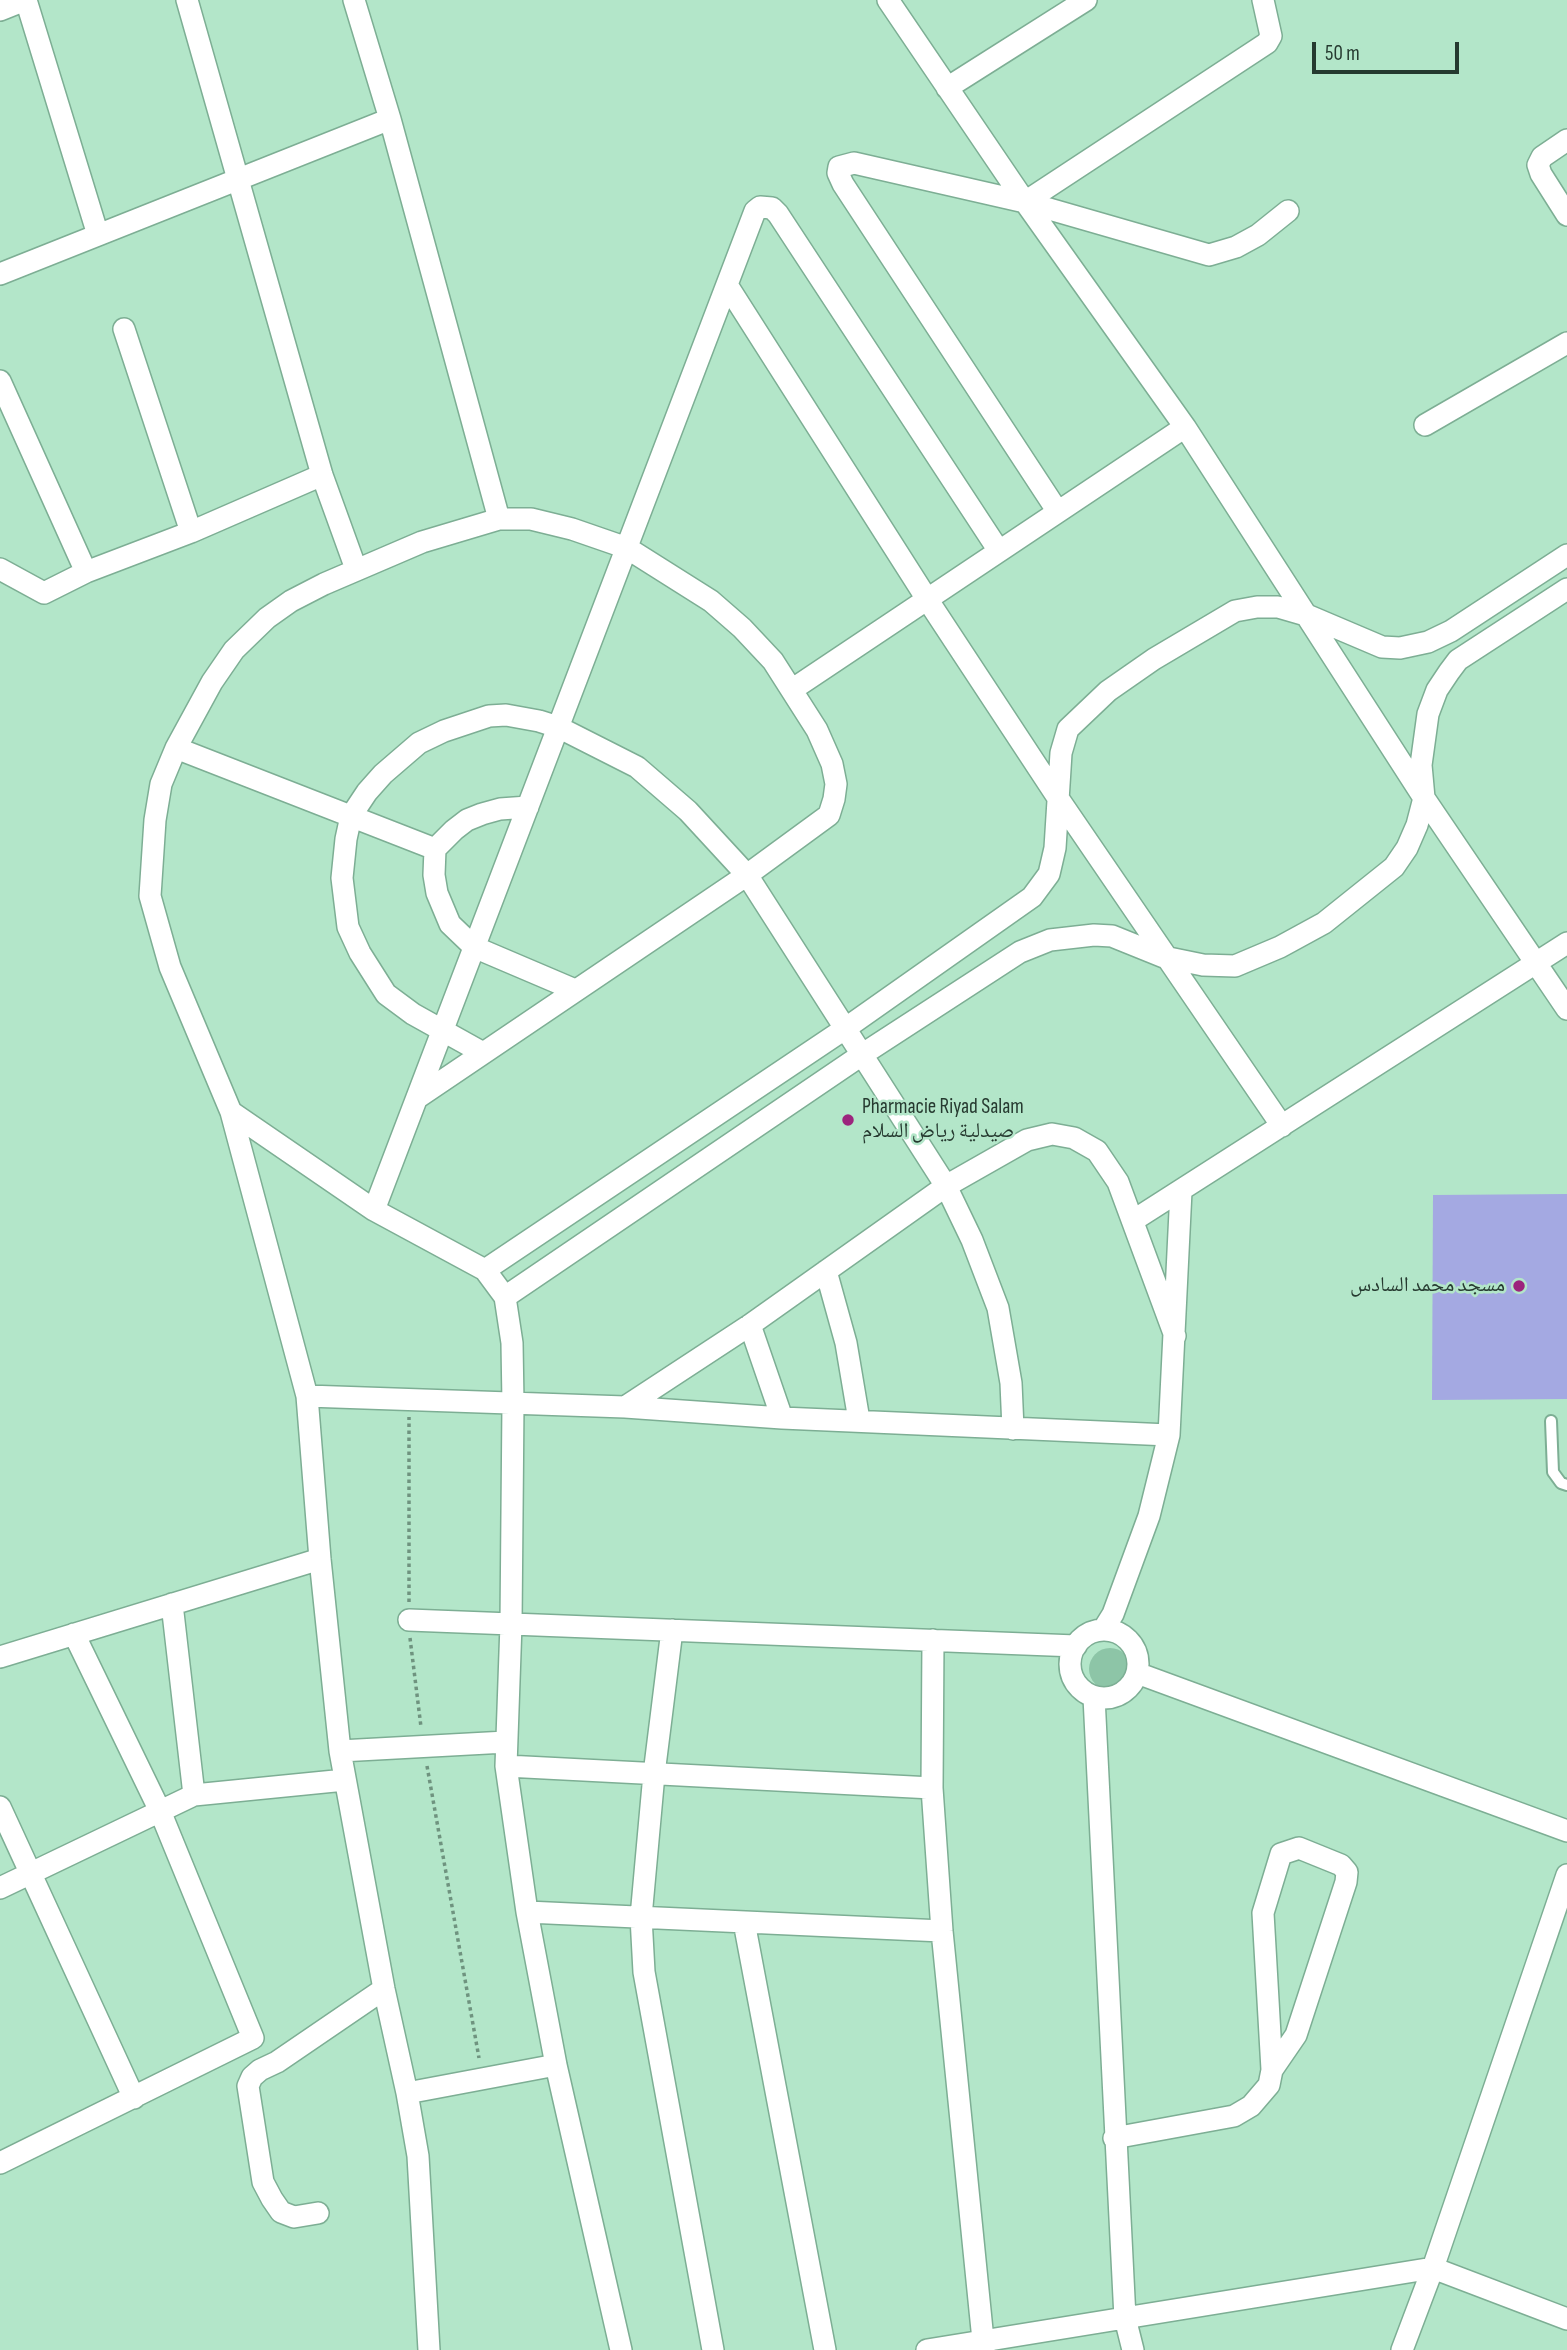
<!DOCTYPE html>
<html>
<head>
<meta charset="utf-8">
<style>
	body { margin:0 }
	#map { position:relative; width:1567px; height:2350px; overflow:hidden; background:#b3e6c9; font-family:"Sofia Sans Condensed",sans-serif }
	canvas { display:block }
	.scale { position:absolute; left:1312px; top:42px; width:147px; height:32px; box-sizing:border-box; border:4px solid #263a30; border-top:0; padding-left:9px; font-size:21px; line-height:24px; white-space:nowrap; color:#263a30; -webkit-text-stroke:5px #b3e6c9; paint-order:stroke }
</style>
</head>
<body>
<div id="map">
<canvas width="1567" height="2350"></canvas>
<div class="scale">50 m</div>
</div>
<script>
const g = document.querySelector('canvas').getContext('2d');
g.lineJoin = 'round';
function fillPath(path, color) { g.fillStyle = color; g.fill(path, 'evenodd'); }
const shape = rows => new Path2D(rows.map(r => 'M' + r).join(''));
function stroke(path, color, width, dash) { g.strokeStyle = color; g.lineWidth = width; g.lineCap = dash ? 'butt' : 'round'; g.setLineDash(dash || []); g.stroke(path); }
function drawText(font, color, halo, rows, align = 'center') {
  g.font = font + ' "Sofia Sans Condensed","Noto Naskh Arabic",sans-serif'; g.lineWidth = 5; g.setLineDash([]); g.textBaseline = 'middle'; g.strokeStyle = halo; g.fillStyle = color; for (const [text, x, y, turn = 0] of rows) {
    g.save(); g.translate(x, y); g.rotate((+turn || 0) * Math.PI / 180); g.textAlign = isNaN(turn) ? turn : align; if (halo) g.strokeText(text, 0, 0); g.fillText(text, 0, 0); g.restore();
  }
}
fillPath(shape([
	'1089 1669a21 21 0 1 1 42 0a21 21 0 1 1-42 0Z'
]), '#8dc5a7');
fillPath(shape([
	[1567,1194,1567,1399,1432,1400,1433,1195]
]), '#a4a9e2');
const lane = shape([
	[1551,1421,1553,1472,1561,1483,1567,1485]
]);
const street = shape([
	[26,0,98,235],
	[187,0,322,475,356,569],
	[354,0,390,119,499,519],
	[888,0,1025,202,1185,427,1424,798,1567,1009],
	[0,10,25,0],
	[947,88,1086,0],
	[1567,140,1542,157,1538,165,1541,174,1567,215],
	[1025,202,1267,43,1271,36,1263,0],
	[0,274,390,119],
	[727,285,927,599,1058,798,1282,1126],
	[124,329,191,532],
	[0,381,86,572],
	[1425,425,1567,343],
	[1058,512,843,184,838,173,839,167,854,163,1025,202,1209,255,1236,247,1258,235,1288,211],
	[0,569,44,593,86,572,191,532,322,475],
	[793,689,1185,427],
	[176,748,435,849],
	[528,807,500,809,482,814,467,820,454,830,435,849,434,875,437,893,450,924,474,947,575,990],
	[483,1053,413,1014,386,994,360,953,348,927,342,878,346,839,351,816,367,792,383,774,419,743,444,731,489,716,506,715,539,721,558,727,637,767,688,811,747,875,946,1186,972,1240,998,1308,1011,1383,1013,1429],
	[417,1098,747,875,829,815,834,799,836,784,832,764,817,730,773,661,742,628,711,601,627,548,572,529,531,519,499,519,422,542,324,584,291,601,267,618,234,650,212,682,176,748,161,784,155,820,150,896,170,967,231,1112,374,1210,485,1270,505,1297,512,1343,513,1403,511,1624,506,1766,527,1912,556,2065,621,2350],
	[231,1112,307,1396,320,1559,340,1751,384,1989,407,2093,418,2156,429,2350],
	[374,1210,755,211,760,207,772,208,778,214,999,551],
	[1134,1220,1567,943],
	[485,1270,846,1028,1032,897,1049,874,1055,848,1061,753,1068,729,1108,691,1154,659,1235,611,1257,607,1278,607,1309,616,1382,647,1400,648,1428,642,1451,631,1567,555],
	[826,1271,846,1343,859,1420],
	[505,1297,863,1054,1020,952,1050,940,1094,935,1112,936,1164,957,1203,965,1235,966,1280,947,1324,923,1394,867,1407,848,1417,825,1424,798,1421,765,1428,714,1437,690,1449,672,1458,660,1567,589],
	[750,1325,782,1418],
	[307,1396,625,1407,782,1418,1169,1435],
	[625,1407,750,1325,946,1186,1027,1140,1052,1134,1074,1138,1097,1151,1118,1182,1175,1336],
	[172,1604,194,1795],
	[409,1620,1076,1646],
	[672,1630,654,1774,641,1917,644,1972,713,2350],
	[1103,1630,1113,1614,1149,1516,1169,1435,1181,1191],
	'1070 1664a34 34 0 1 1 68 0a34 34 0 1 1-68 0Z',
	[933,1640,932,1788,942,1931,984,2350],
	[0,1657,320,1559],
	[1137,1673,1567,1831],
	[1094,1697,1125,2318,1133,2350],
	[340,1751,506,1742],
	[506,1766,932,1788],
	[0,1807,134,2098],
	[0,1888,194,1795,345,1780],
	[527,1912,942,1931],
	[744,1922,825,2350],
	[407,2093,556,2065],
	[1114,2138,1234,2116,1251,2106,1269,2085,1272,2070,1263,1913,1281,1854,1299,1848,1341,1865,1347,1872,1346,1882,1296,2035,1272,2070],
	[0,2163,253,2038,160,1811,74,1634],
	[318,2213,294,2217,281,2212,272,2199,263,2182,248,2086,252,2077,260,2070,277,2062,384,1989],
	[927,2350,1433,2268,1567,2319],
	[1402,2350,1433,2268,1567,1875]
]);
stroke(lane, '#7dae94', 14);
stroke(street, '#7dae94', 24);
stroke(shape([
	[409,1602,409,1417],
	[410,1638,421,1727],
	[427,1766,479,2058]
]), '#6f937f', 3.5, [3.5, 3.5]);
stroke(lane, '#fff', 10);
stroke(street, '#fff', 21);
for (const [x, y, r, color] of [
	[848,1120,7,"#9c247d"],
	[1519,1286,7,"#9c247d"]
]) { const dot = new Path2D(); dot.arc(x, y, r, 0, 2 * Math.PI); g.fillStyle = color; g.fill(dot); stroke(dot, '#b3e6c9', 2.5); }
drawText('21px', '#263a30', '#b3e6c9', [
	["Pharmacie Riyad Salam",862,1108],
	["صيدلية رياض السلام",862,1132],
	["مسجد محمد السادس",1505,1286,"right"]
], 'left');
</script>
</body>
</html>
